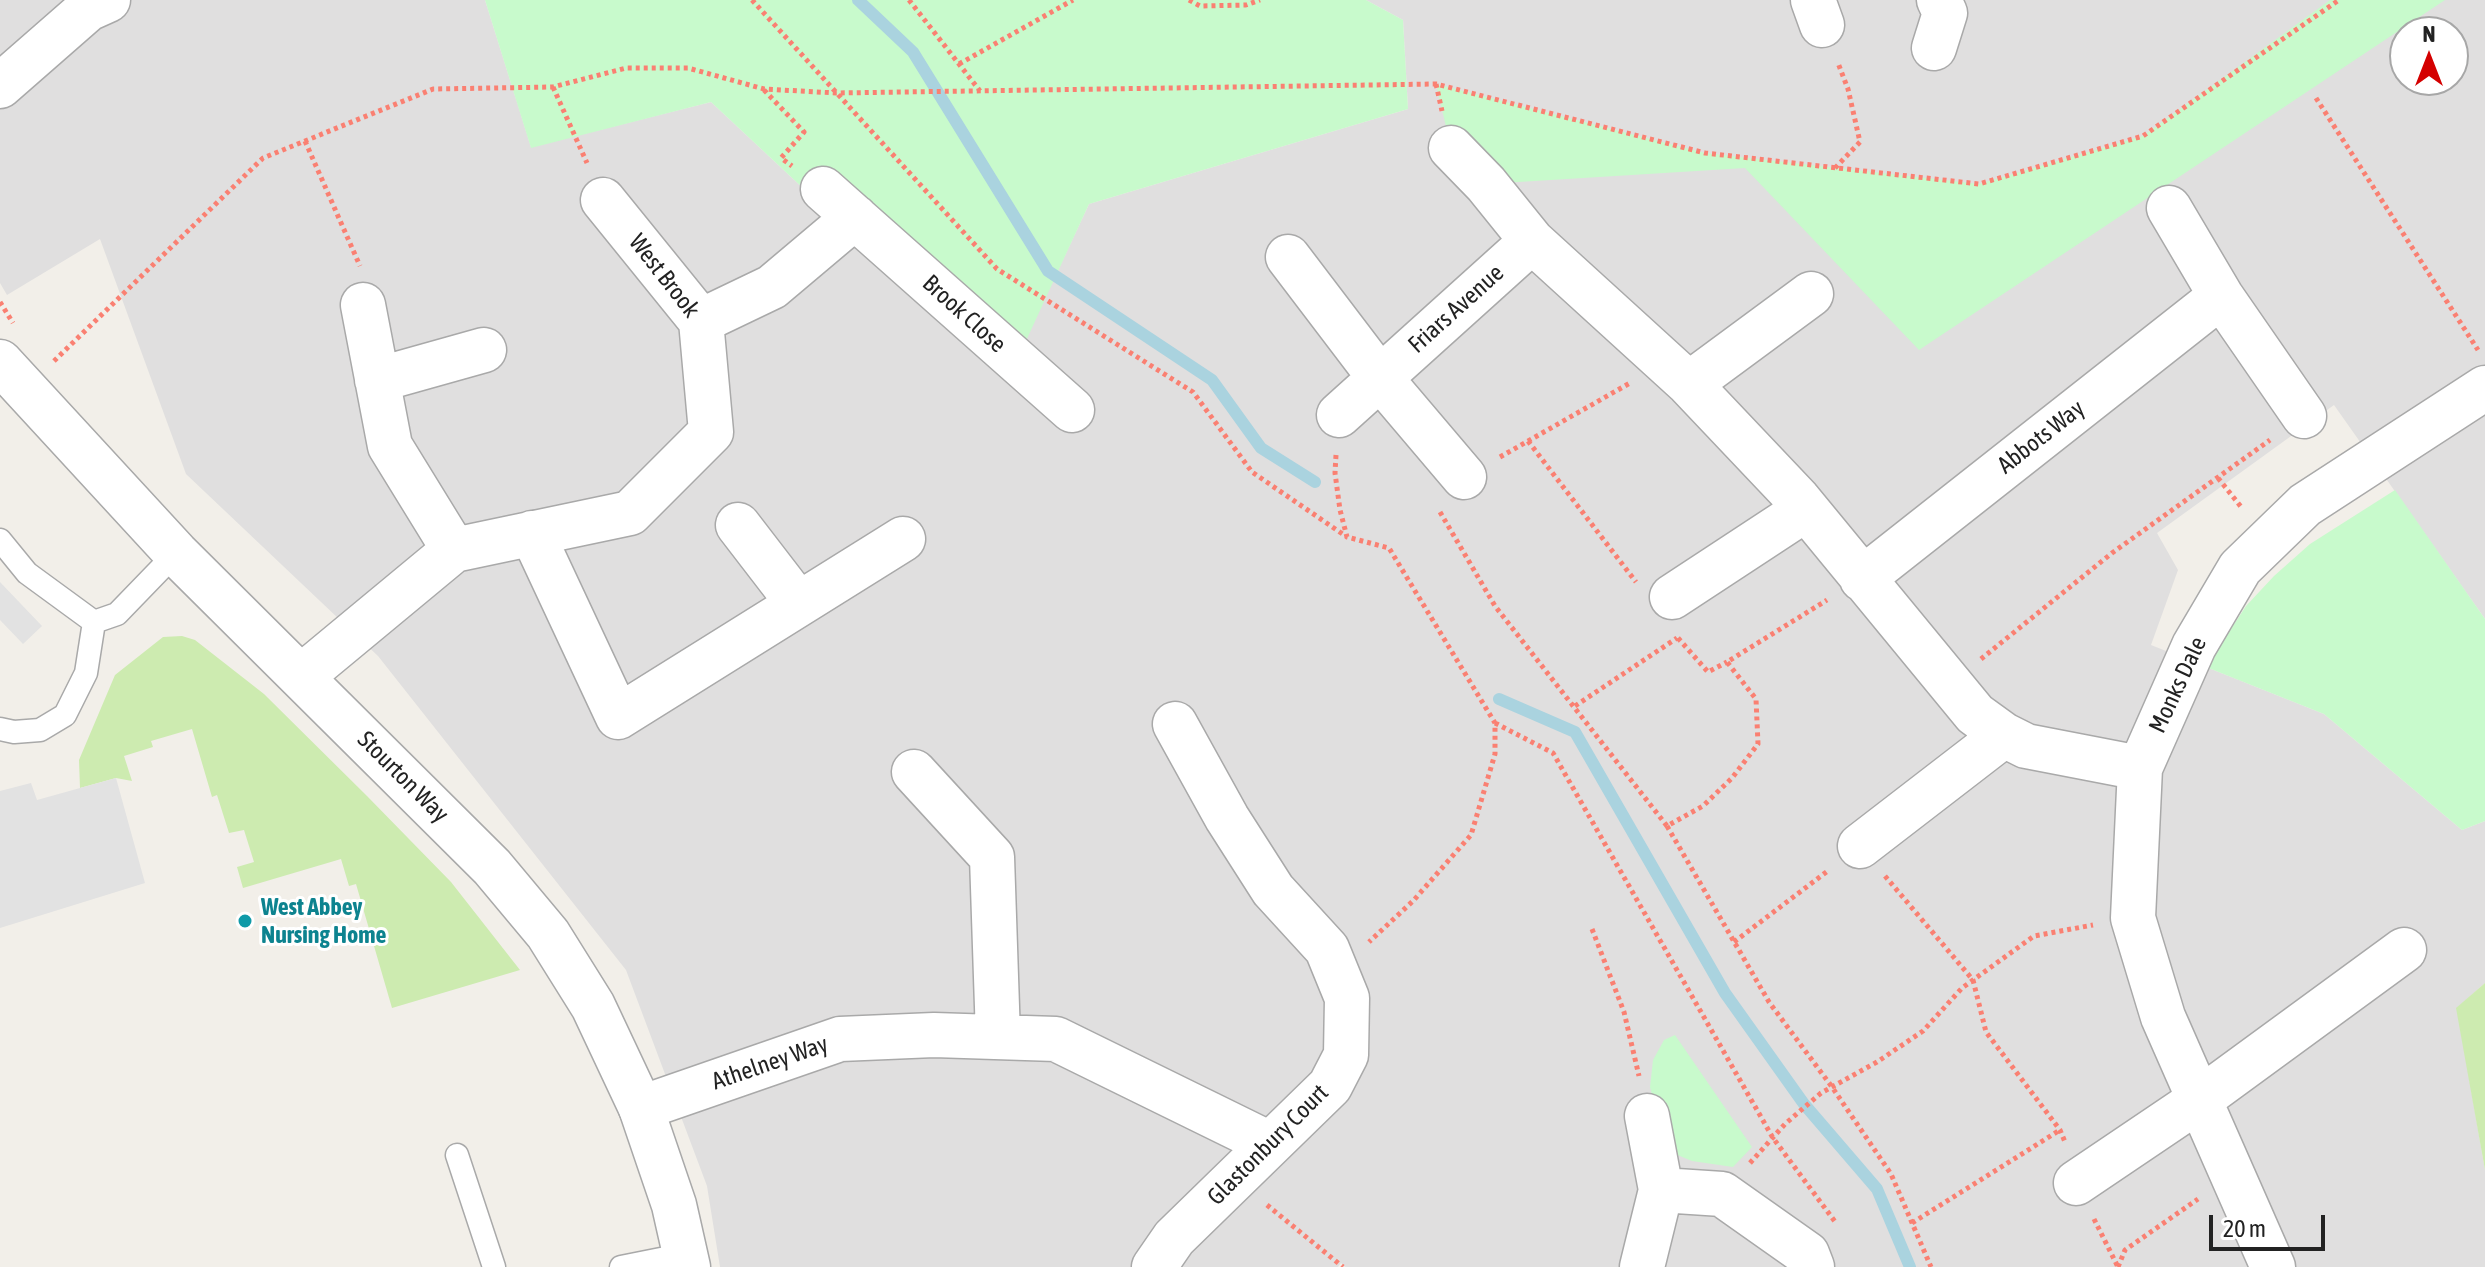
<!DOCTYPE html>
<html>
<head>
<meta charset="utf-8">
<style>
	body { margin:0 }
	#map { position:relative; width:2485px; height:1267px; overflow:hidden; background:#f2efe9; font-family:"Asap Condensed",sans-serif }
	canvas { display:block }
	.north { position:absolute; left:2389px; top:16px; width:80px; height:80px; box-sizing:border-box; background:#fff; border:2px solid #a7a7a7; border-radius:50%; rotate:0deg; font-size:22px; font-weight:700; line-height:32px; text-align:center; color:#222 }
	.north::after { content:''; display:block; margin:auto; width:28px; height:36px; background:#d40000; clip-path:polygon(50% 0,100% 100%,50% 72%,0 100%) }
	.scale { position:absolute; left:2209px; top:1215px; width:116px; height:36px; box-sizing:border-box; border:4px solid #222; border-top:0; padding-left:10px; font-size:24px; line-height:28px; white-space:nowrap; color:#222; -webkit-text-stroke:6px #fff; paint-order:stroke }
</style>
</head>
<body>
<div id="map">
<canvas width="2485" height="1267"></canvas>
<div class="north">N</div>
<div class="scale">20 m</div>
</div>
<script>
const g = document.querySelector('canvas').getContext('2d');
g.lineJoin = 'round';
function fillPath(path, color) { g.fillStyle = color; g.fill(path, 'evenodd'); }
const shape = rows => new Path2D(rows.map(r => 'M' + r).join(''));
function stroke(path, color, width, dash) { g.strokeStyle = color; g.lineWidth = width; g.lineCap = dash ? 'butt' : 'round'; g.setLineDash(dash || []); g.stroke(path); }
function drawText(font, color, halo, rows, align = 'center') {
  g.font = font + ' "Asap Condensed",sans-serif'; g.lineWidth = 6; g.setLineDash([]); g.textBaseline = 'middle'; g.strokeStyle = halo; g.fillStyle = color; for (const [text, x, y, turn = 0] of rows) {
    g.save(); g.translate(x, y); g.rotate((+turn || 0) * Math.PI / 180); g.textAlign = isNaN(turn) ? turn : align; if (halo) g.strokeText(text, 0, 0); g.fillText(text, 0, 0); g.restore();
  }
}
fillPath(shape([
	[0,0,485,0,531,147,711,102,1007,379,1089,204,1408,109,1403,20,1366,0,2485,0,2485,619,2334,405,2157,533,2178,570,2151,645,2324,714,2462,830,2485,821,2485,983,2457,1008,2485,1170,2485,1267,1345,1267,1341,1263,1338,1267,720,1267,707,1186,626,970,378,656,186,474,100,239,7,295,0,283],
	[2405,32,2453,32,2453,80,2405,80]
]), '#e0dfdf');
fillPath(shape([
	[182,636,195,640,264,694,367,796,451,882,520,970,392,1008,356,884,349,886,341,859,243,888,237,867,254,862,244,830,229,833,217,795,212,797,192,729,151,741,153,747,124,756,132,781,116,778,80,788,79,760,115,675,163,637],
	[2485,983,2485,1170,2456,1008]
]), '#cdebb0');
fillPath(shape([
	[485,0,1366,0,1403,20,1408,109,1089,204,1008,380,711,102,531,148],
	[2330,0,2445,0,1919,350,1745,168,1486,184,1451,148,1436,84,1705,153,1979,184,2143,136],
	[2395,490,2485,619,2485,821,2462,830,2324,714,2206,667,2246,606,2274,576,2310,544],
	[1675,1035,1752,1147,1733,1167,1692,1161,1675,1154,1657,1114,1650,1087,1653,1060,1664,1040]
]), '#c8facc');
fillPath(shape([
	[0,582,42,626,23,644,0,620],
	[116,778,145,883,0,928,0,791,31,783,37,800]
]), '#e2e2e2');
stroke(shape([
	[858,0,913,52,1048,271,1212,380,1261,448,1315,482],
	[1499,699,1575,732,1725,993,1804,1104,1877,1189,1910,1267]
]), '#aad3df', 12);
const service = shape([
	[0,540,27,573,94,622,117,614,176,553],
	[0,729,14,732,40,730,65,715,86,673,94,622],
	[457,1155,494,1267],
	[621,1267,686,1254]
]);
const minor = shape([
	[1813,0,1822,25],
	[1934,48,1945,13,1939,0],
	[0,86,88,9,108,0],
	[1451,148,1486,184,1532,241,1689,384,1798,499,1975,714,2004,735,2026,746,2140,768],
	[823,189,1072,410],
	[2169,208,2221,296,2304,416],
	[1288,257,1380,378,1464,477],
	[363,305,390,446,454,550],
	[701,321,772,287,855,217],
	[377,380,484,350],
	[1689,384,1811,294],
	[1339,415,1532,241],
	[738,525,798,603],
	[532,533,618,717,903,539],
	[1862,579,2221,296],
	[1672,597,1806,509],
	[302,676,454,550,630,513,711,432,701,321,603,200],
	[914,772,992,857,998,1037],
	[1860,846,2004,735],
	[641,1108,840,1039,934,1035,1056,1039,1270,1144],
	[1647,1116,1661,1190],
	[2076,1183,2199,1100,2404,950],
	[1154,1267,1174,1238,1330,1086,1346,1055,1347,998,1327,949,1273,890,1227,818,1175,724],
	[1642,1267,1661,1190,1722,1194,1807,1254,1812,1267],
	[2273,1267,2163,1017,2133,918,2140,768,2194,646,2240,568,2305,505,2485,388]
]);
const tertiary = shape([
	[0,362,176,553,492,867,548,934,593,1006,641,1108,674,1205,688,1267]
]);
stroke(service, '#a9a9a9', 25);
stroke(minor, '#a9a9a9', 47);
stroke(tertiary, '#a9a9a9', 47);
stroke(shape([
	[752,0,997,269,1193,392,1252,472,1347,537],
	[909,0,980,91],
	[1189,0,1200,6,1246,5,1260,0],
	[959,64,1073,0],
	[1436,84,1442,111],
	[553,87,587,163],
	[764,90,804,132,781,158,792,166],
	[2316,98,2478,350],
	[305,141,360,266],
	[1835,168,1860,142,1848,89,1838,63],
	[0,302,13,323],
	[54,361,263,158,433,89,553,87,626,68,688,68,764,89,836,93,1436,84,1705,153,1979,184,2143,136,2339,0],
	[1528,441,1636,582],
	[1336,455,1335,473,1340,510,1347,537,1389,548,1495,723,1495,754,1471,835,1413,901,1369,942],
	[1500,457,1630,383],
	[2218,478,2242,508],
	[1440,512,1495,606,1667,826,1703,806,1732,778,1758,744,1756,699,1727,662,1827,600],
	[1678,638,1708,672,1727,662],
	[1981,659,2112,553,2270,440],
	[1575,706,1677,638],
	[1495,723,1553,753,1773,1138,1836,1223],
	[1667,826,1769,1002,1832,1087,1891,1174,1931,1267],
	[1885,876,1973,980,1986,1032,2060,1130,2065,1142],
	[1592,929,1624,1012,1639,1076],
	[1734,942,1829,870],
	[1750,1163,1785,1124,1821,1093,1877,1062,1923,1031,1962,988,2034,936,2093,925],
	[1267,1205,1343,1267],
	[2094,1219,2118,1267],
	[1912,1223,2060,1130],
	[2118,1267,2125,1250,2198,1199]
]), '#fa8072', 5, [4, 4]);
stroke(service, '#fff', 22);
stroke(minor, '#fff', 44);
stroke(tertiary, '#fff', 44);
for (const [x, y, r, color] of [
	[245,921,8,"#0f9aa8"]
]) { const dot = new Path2D(); dot.arc(x, y, r, 0, 2 * Math.PI); g.fillStyle = color; g.fill(dot); stroke(dot, '#fff', 3); }
drawText('24px', '#222', '#fff', [
	["West Brook",664,276,52],
	["Friars Avenue",1456,309,-42],
	["Brook Close",964,314,42],
	["Abbots Way",2041,437,-38],
	["Monks Dale",2178,685,-65],
	["Stourton Way",403,777,45],
	["Athelney Way",770,1063,-19],
	["Glastonbury Court",1268,1145,-45]
]);
drawText('bold 24px', '#0d838f', '#fff', [
	["West Abbey",261,907],
	["Nursing Home",261,935]
], 'left');
</script>
</body>
</html>
